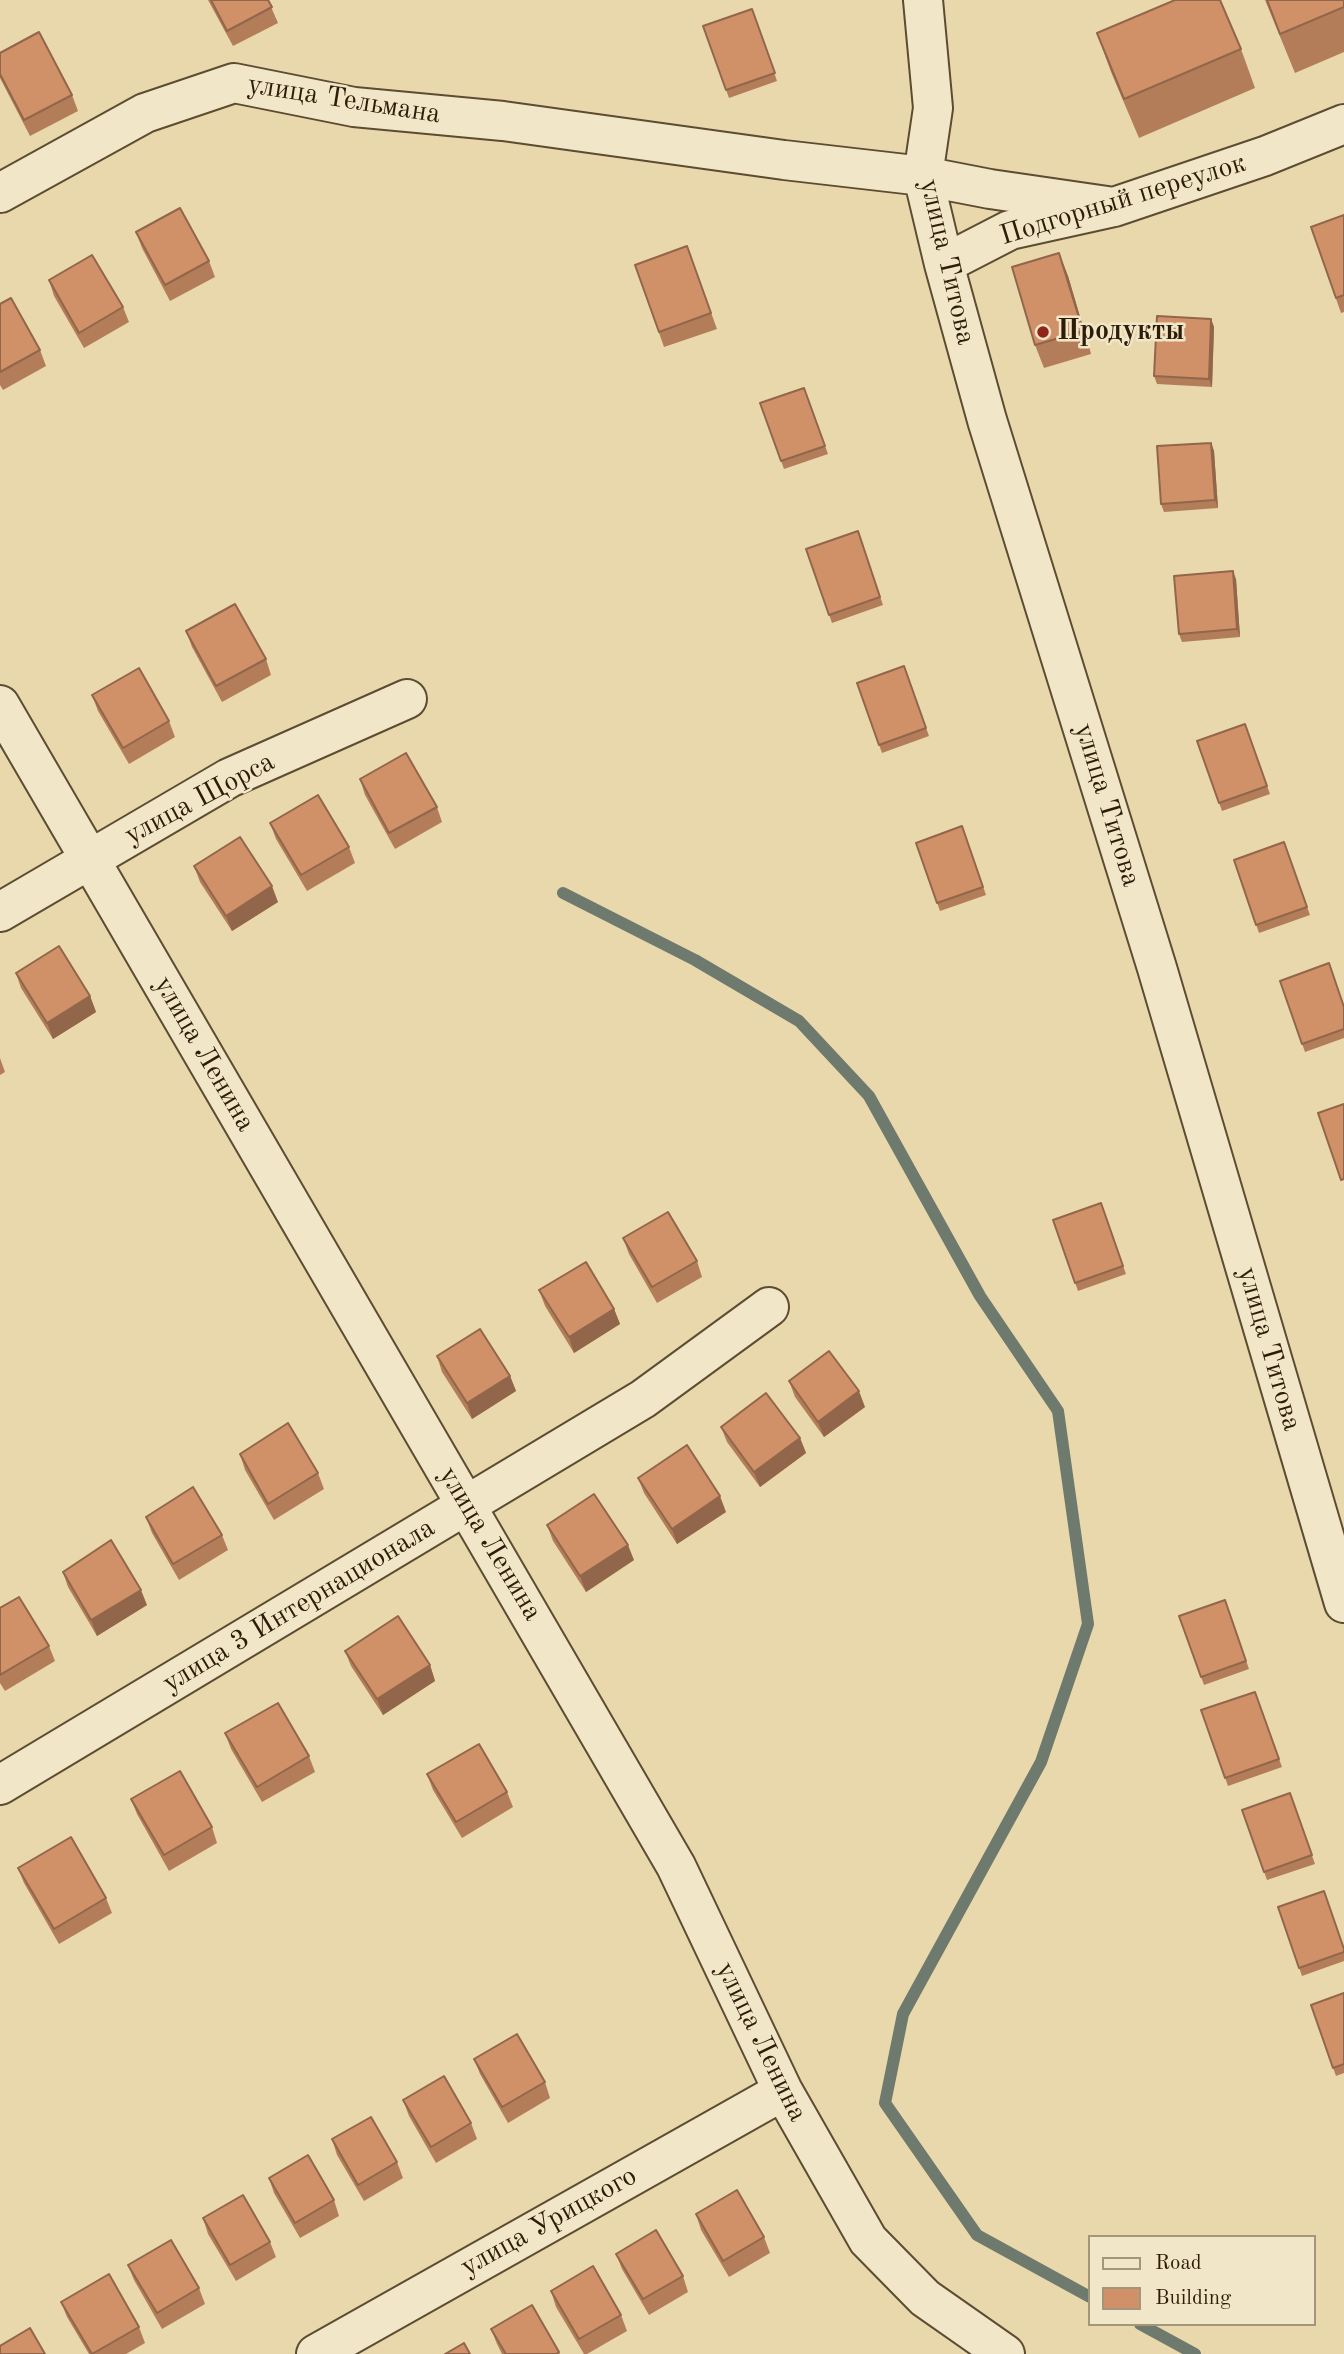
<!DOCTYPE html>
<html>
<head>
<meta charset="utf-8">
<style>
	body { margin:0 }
	#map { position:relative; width:1344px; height:2354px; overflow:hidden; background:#e9d8ab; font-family:"Old Standard TT",serif }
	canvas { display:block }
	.legend { position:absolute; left:1088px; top:2235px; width:228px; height:91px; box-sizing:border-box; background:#f1e6c8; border:2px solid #a3967b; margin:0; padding:9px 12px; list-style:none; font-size:21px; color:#2d1d08 }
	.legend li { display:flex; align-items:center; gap:14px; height:35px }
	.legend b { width:35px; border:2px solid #a3967b }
</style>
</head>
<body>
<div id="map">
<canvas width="1344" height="2354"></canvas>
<ul class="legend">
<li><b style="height:9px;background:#f1e6c8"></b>Road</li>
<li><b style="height:19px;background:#d09169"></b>Building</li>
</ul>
</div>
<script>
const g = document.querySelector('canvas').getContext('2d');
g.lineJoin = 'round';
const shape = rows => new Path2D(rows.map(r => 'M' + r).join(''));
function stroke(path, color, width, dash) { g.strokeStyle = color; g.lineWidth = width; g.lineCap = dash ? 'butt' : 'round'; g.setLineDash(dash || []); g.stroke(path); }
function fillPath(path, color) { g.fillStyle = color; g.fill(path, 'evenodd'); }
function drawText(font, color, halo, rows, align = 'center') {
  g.font = font + ' "Old Standard TT",serif'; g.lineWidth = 5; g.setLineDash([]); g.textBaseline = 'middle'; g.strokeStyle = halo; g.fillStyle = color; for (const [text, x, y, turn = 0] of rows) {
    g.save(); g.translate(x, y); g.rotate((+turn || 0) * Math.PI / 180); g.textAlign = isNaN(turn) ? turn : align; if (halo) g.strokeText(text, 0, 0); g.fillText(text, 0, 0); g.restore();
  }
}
stroke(shape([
	[563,893,695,960,799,1021,869,1096,980,1296,1058,1411,1088,1624,1041,1762,903,2014,885,2103,977,2235,1090,2297],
	[1140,2324,1195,2354]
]), '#6e7a6d', 12);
const minor = shape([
	[923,0,933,108,923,176,944,264,987,420,1157,968,1344,1603],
	[0,193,145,113,234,83,354,107,503,121,784,160,923,176,990,189,1114,207],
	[944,264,1010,230,1114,207,1265,156,1344,124],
	[0,705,676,1866,783,2091,868,2240,925,2298,1005,2354],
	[0,912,229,778,407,699],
	[0,1785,643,1399,769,1307],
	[316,2354,783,2091]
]);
stroke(minor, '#5c4c31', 42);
stroke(minor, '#f1e6c8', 38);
fillPath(shape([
	[208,0,268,0,278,23,233,46],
	[1265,0,1344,0,1344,52,1295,73],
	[752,9,777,81,729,98,703,26],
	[1097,33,1241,49,1255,88,1139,138,1111,72],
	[0,53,72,95,78,111,30,136,0,78],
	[1344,215,1344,312,1341,313,1311,227],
	[136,232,209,261,215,277,170,301,142,248],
	[687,246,717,329,664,347,635,265],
	[1059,253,1068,276,1091,354,1044,368,1035,345],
	[49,280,123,307,129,322,84,348,54,296],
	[0,304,40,350,46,366,3,390,0,385],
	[1211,319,1214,327,1212,387,1157,384,1154,376],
	[804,388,828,454,784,469,760,403],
	[1211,443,1214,451,1218,508,1164,512,1161,504],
	[858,531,883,605,832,623,806,549],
	[1236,579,1240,637,1182,642,1179,634],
	[186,631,266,659,271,675,222,702,192,647],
	[904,666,929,736,882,753,857,683],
	[92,695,169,721,175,737,129,764,98,711],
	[1245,724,1270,794,1222,811,1197,741],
	[360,779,437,807,442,822,395,849,365,795],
	[270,823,349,847,355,863,307,891,276,839],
	[962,826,986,895,940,911,916,843],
	[1284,842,1310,915,1259,933,1234,860],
	[194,866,278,902,232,931,200,882],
	[16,973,90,996,96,1012,53,1039,21,988],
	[1280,981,1344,1007,1344,1038,1305,1052],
	[0,1058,5,1072,0,1075],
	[1101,1203,1126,1274,1078,1291,1053,1220],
	[623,1238,697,1261,702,1277,657,1303,629,1254],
	[539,1290,614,1309,620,1324,574,1353,545,1306],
	[437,1356,510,1376,516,1391,472,1419,442,1372],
	[789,1381,865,1407,824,1437,795,1397],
	[721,1427,800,1438,806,1453,760,1487,727,1442],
	[240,1454,318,1473,324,1489,274,1520,245,1470],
	[638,1478,726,1512,677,1544,644,1493],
	[146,1517,222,1535,228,1550,179,1580,152,1533],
	[547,1525,634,1560,586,1592,553,1541],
	[63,1572,147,1605,97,1636,68,1587],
	[1225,1600,1249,1669,1204,1685,1179,1616],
	[0,1608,49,1646,55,1661,5,1691,0,1683],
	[345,1651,430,1665,435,1681,383,1715,351,1666],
	[1255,1692,1282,1767,1228,1786,1201,1710],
	[225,1733,309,1756,315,1772,262,1802,231,1749],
	[427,1774,507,1792,513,1807,462,1838,433,1790],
	[1290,1793,1315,1864,1267,1880,1242,1810],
	[131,1799,212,1827,217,1843,169,1871,137,1814],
	[18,1868,106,1898,112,1913,59,1944,24,1883],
	[1278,1907,1344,1948,1344,1961,1302,1976],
	[1344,1993,1344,2073,1336,2076,1311,2005],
	[474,2059,545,2082,550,2098,508,2123,480,2074],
	[403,2100,471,2123,477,2139,436,2163,409,2116],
	[332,2139,397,2162,403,2178,364,2201,337,2155],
	[269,2178,334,2200,339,2216,300,2238,274,2193],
	[696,2214,764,2237,770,2253,729,2277,701,2230],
	[203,2218,270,2242,276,2257,236,2281,208,2234],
	[616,2254,683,2276,688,2292,649,2315,622,2269],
	[128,2265,199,2288,205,2304,162,2329,134,2280],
	[551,2291,621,2315,627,2331,587,2354,584,2354,556,2307],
	[61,2302,139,2327,145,2343,126,2354,89,2354,67,2317],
	[491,2329,559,2352,560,2354,502,2354,497,2344]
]), '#b37d5a');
fillPath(shape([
	[1059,253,1068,276,1091,354,1083,331],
	[1211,319,1214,327,1212,387,1209,379],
	[1211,443,1214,451,1218,508,1215,500],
	[1233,571,1236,579,1240,637,1237,629],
	[272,886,278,902,232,931,226,916],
	[90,996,96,1012,53,1039,47,1023],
	[614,1309,620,1324,574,1353,569,1337],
	[510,1376,516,1391,472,1419,467,1403],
	[859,1391,865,1407,824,1437,818,1422],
	[800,1438,806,1453,760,1487,754,1472],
	[720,1496,726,1512,677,1544,672,1529],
	[628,1545,634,1560,586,1592,580,1576],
	[141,1590,147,1605,97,1636,91,1620],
	[430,1665,435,1681,383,1715,377,1699]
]), '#92664a');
const building = shape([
	[211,0,268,0,272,7,227,31,211,0],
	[1175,0,1220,0,1241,49,1124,99,1097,33,1175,0],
	[1267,0,1344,0,1344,7,1280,34,1267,0],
	[752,9,775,73,726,90,703,26,752,9],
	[39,32,72,95,24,120,0,74,0,53,39,32],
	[180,208,209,261,165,285,136,232,180,208],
	[1344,215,1344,295,1336,298,1311,227,1344,215],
	[687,246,711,313,659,332,635,265,687,246],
	[1059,253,1083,331,1035,345,1012,267,1059,253],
	[92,255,123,307,79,333,49,280,92,255],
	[11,298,40,350,0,372,0,304,11,298],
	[1157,316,1211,319,1209,379,1154,376,1157,316],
	[804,388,825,446,781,461,760,403,804,388],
	[1211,443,1215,500,1161,504,1157,446,1211,443],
	[858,531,880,597,829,615,806,549,858,531],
	[1233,571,1237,629,1179,634,1174,576,1233,571],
	[235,604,266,659,216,686,186,631,235,604],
	[904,666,926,728,879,745,857,683,904,666],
	[139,668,169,721,123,748,92,695,139,668],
	[1245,724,1267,786,1219,803,1197,741,1245,724],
	[406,753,437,807,389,833,360,779,406,753],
	[318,795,349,847,301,875,270,823,318,795],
	[962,826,983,887,937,903,916,843,962,826],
	[240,837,272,886,226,916,194,866,240,837],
	[1284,842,1307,907,1256,925,1234,860,1284,842],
	[59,946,90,996,47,1023,16,973,59,946],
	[1329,963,1344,1007,1344,1029,1302,1044,1280,981,1329,963],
	[1344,1104,1344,1179,1341,1180,1318,1113,1344,1104],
	[1101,1203,1123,1266,1075,1283,1053,1220,1101,1203],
	[668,1212,697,1261,652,1287,623,1238,668,1212],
	[586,1262,614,1309,569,1337,539,1290,586,1262],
	[480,1329,510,1376,467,1403,437,1356,480,1329],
	[829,1351,859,1391,818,1422,789,1381,829,1351],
	[766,1393,800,1438,754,1472,721,1427,766,1393],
	[288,1423,318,1473,268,1504,240,1454,288,1423],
	[687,1445,720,1496,672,1529,638,1478,687,1445],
	[193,1487,222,1535,173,1564,146,1517,193,1487],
	[594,1494,628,1545,580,1576,547,1525,594,1494],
	[111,1540,141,1590,91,1620,63,1572,111,1540],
	[19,1597,49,1646,0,1675,0,1608,19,1597],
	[1225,1600,1246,1661,1201,1677,1179,1616,1225,1600],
	[398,1616,430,1665,377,1699,345,1651,398,1616],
	[1255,1692,1279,1759,1225,1778,1201,1710,1255,1692],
	[278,1703,309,1756,257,1787,225,1733,278,1703],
	[479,1744,507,1792,456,1822,427,1774,479,1744],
	[180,1771,212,1827,164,1855,131,1799,180,1771],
	[1290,1793,1312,1855,1264,1872,1242,1810,1290,1793],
	[71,1837,106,1898,54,1929,18,1868,71,1837],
	[1324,1891,1344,1949,1344,1952,1299,1968,1278,1907,1324,1891],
	[1344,1993,1344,2064,1333,2068,1311,2005,1344,1993],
	[517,2034,545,2082,502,2107,474,2059,517,2034],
	[444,2076,471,2123,431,2147,403,2100,444,2076],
	[371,2117,397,2162,358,2185,332,2139,371,2117],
	[308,2155,334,2200,295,2223,269,2178,308,2155],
	[737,2190,764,2237,723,2261,696,2214,737,2190],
	[243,2195,270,2242,230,2265,203,2218,243,2195],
	[656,2230,683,2276,643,2299,616,2254,656,2230],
	[171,2240,199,2288,157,2313,128,2265,171,2240],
	[593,2266,621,2315,579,2339,551,2291,593,2266],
	[109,2274,139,2327,92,2354,61,2302,109,2274],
	[532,2305,559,2352,556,2354,506,2354,491,2329,532,2305],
	[30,2328,45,2354,0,2354,0,2346,30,2328],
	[464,2343,470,2354,445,2354,464,2343]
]);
fillPath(building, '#d09169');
stroke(building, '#92664a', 2);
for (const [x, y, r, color] of [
	[1043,332,7,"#8f2418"]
]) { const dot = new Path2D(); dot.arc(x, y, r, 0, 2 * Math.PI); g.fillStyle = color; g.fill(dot); stroke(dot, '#f1e6c8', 2.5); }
drawText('28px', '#2d1d08', '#f1e6c8', [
	["улица Тельмана",344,100,9],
	["Подгорный переулок",1123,200,-17],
	["улица Титова",947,262,77],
	["улица Щорса",200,799,-28],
	["улица Титова",1107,805,73],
	["улица Ленина",204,1054,60],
	["улица Титова",1269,1349,74],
	["улица Ленина",490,1544,59],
	["улица 3 Интернационала",299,1606,-31],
	["улица Ленина",761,2042,64],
	["улица Урицкого",549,2222,-29]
]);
drawText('bold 28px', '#2d1d08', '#f1e6c8', [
	["Продукты",1057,332]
], 'left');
</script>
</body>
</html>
